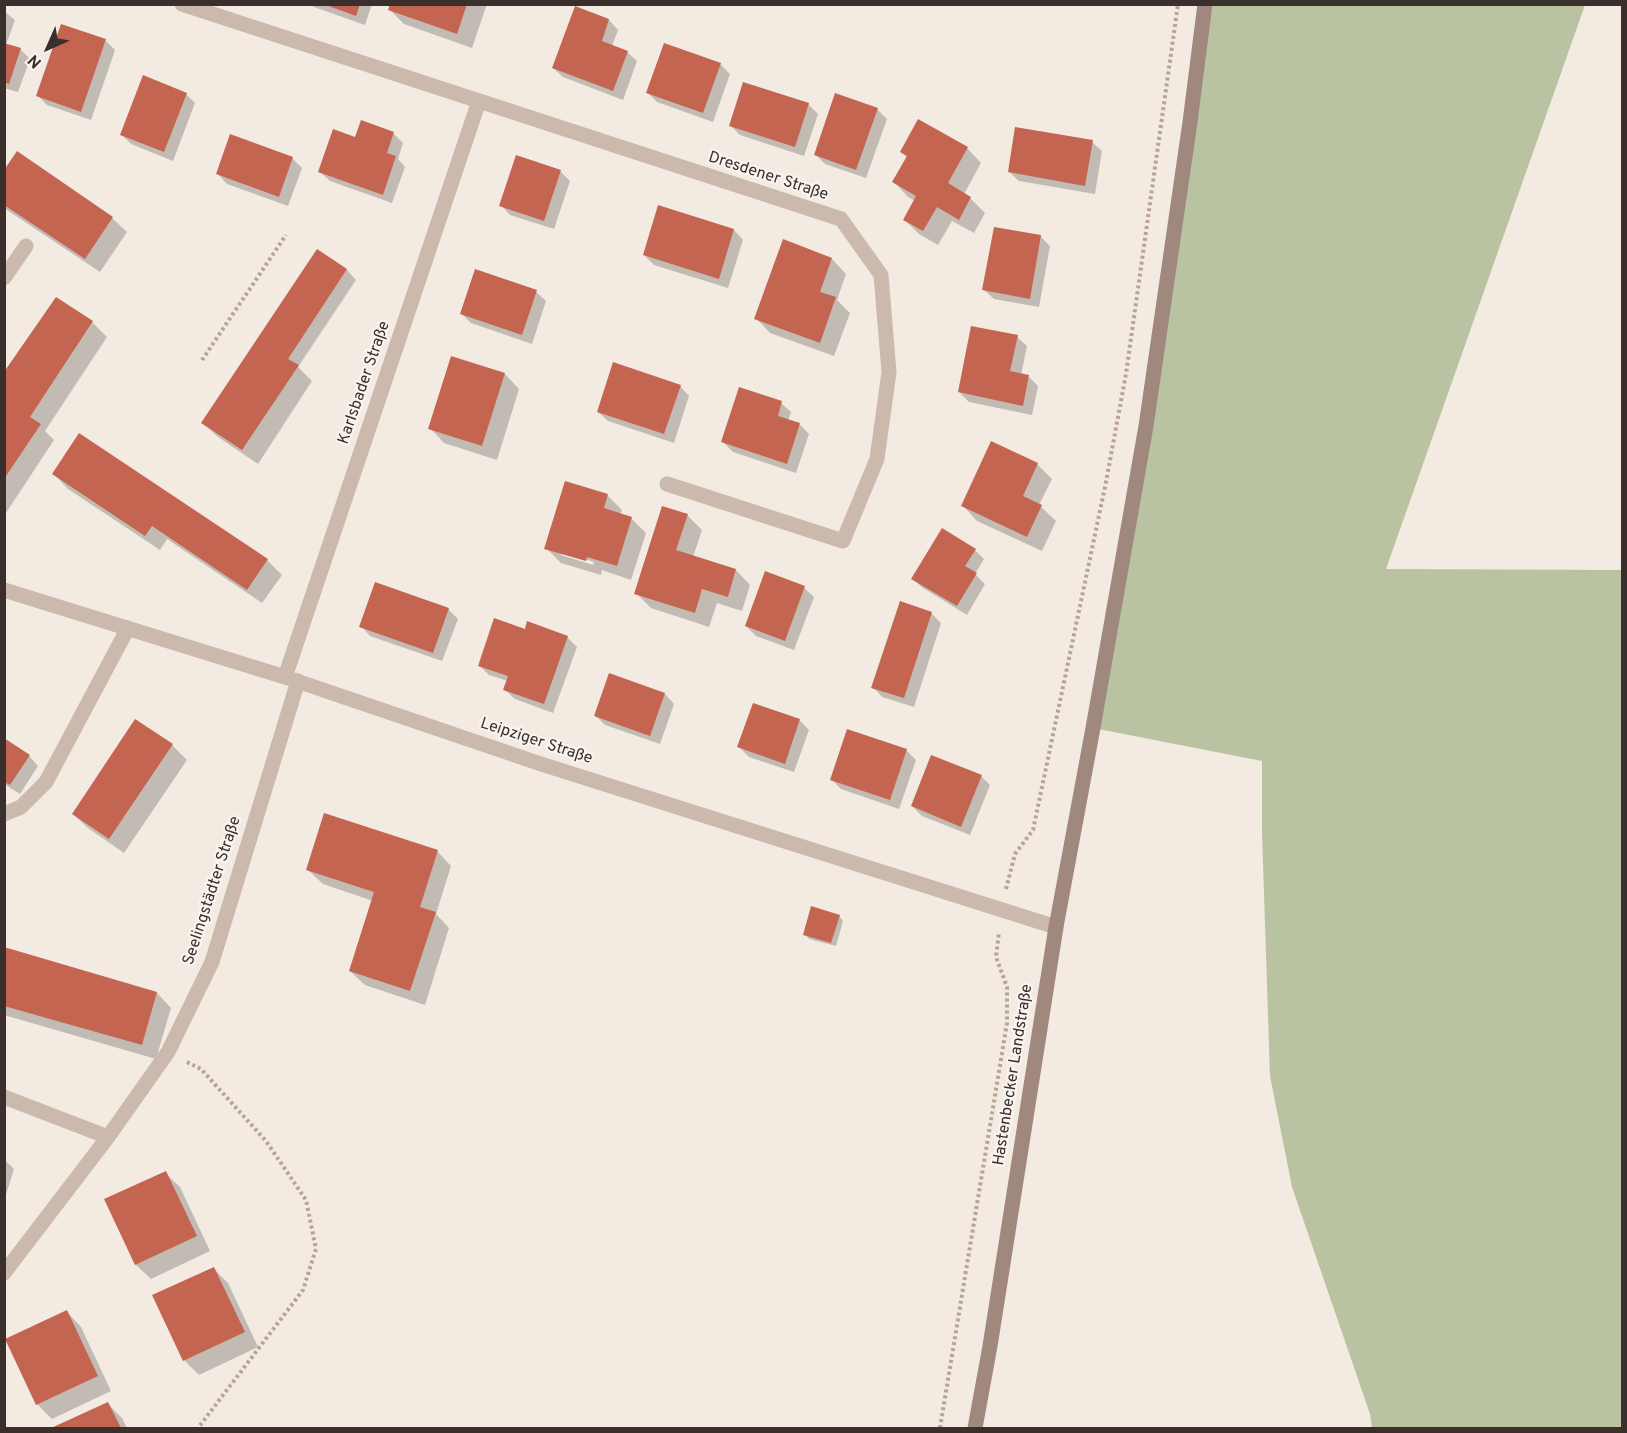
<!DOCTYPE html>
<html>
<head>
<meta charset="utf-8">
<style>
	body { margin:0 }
	#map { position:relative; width:1627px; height:1433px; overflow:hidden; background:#f3eae2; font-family:Overpass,sans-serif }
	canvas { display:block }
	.frame { position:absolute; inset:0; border:6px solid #3a2f2c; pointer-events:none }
	.north { position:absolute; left:18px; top:18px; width:60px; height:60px; -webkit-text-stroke:4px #faf4ef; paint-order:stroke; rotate:225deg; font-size:16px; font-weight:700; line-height:24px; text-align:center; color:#3a2f2c }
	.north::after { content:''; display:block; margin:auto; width:21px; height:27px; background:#3a2f2c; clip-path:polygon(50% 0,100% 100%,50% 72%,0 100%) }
</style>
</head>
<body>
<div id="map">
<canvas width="1627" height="1433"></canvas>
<div class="frame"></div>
<div class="north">N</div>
</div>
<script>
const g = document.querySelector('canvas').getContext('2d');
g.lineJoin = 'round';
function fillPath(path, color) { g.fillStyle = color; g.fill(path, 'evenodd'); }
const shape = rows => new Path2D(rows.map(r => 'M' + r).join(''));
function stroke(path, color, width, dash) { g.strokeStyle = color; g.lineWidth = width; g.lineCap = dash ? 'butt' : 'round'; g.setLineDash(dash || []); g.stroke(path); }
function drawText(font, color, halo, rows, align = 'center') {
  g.font = font + ' Overpass,sans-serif'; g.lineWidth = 4.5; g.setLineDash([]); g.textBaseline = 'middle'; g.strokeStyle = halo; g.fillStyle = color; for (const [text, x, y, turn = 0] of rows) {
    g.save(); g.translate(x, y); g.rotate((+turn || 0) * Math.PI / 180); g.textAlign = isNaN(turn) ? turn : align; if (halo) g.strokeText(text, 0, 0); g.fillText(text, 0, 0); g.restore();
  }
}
fillPath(shape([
	[1205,5,1585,5,1386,569,1622,570,1622,1428,1372,1428,1370,1414,1292,1187,1270,1076,1262,832,1262,761,1093,728]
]), '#b9c3a1');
fillPath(shape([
	[311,4,372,4,365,25,314,7],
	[392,4,487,4,472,48,404,24,390,10],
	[576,8,609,20,618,30,612,46,627,52,637,61,623,100,563,77,553,68],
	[4,11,15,20,6,45,20,49,30,59,18,92,4,88],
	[105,40,115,50,91,120,47,105,38,96],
	[720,64,730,74,713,122,657,102,648,93],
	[186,94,195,103,173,161,131,144,122,135],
	[808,104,818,114,804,156,740,135,731,126],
	[877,109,887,119,866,178,825,164,815,154],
	[361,122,394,134,403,143,398,159,405,167,392,203,330,181,320,172,356,139],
	[1092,142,1102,151,1095,194,1019,181,1009,172],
	[967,148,981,163,964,194,970,198,985,213,974,233,952,221,938,245,919,234,905,220,915,201,908,197,894,182,907,158,902,152],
	[292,158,302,168,288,206,227,184,218,174],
	[560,171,570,181,554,229,510,215,501,205],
	[4,172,112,218,127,232,100,272,4,208],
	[659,207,734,230,743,240,728,288,654,265,644,255],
	[1040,236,1050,246,1039,307,994,299,984,290],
	[317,251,347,270,356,280,298,367,312,381,258,464,218,437,203,423],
	[832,259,846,274,837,300,850,313,834,356,770,333,756,318],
	[536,292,546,301,532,344,471,323,462,314],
	[57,299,92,322,107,337,45,431,54,440,4,516,4,375],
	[1017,337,1027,346,1021,375,1028,376,1038,386,1032,415,969,402,959,392],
	[452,357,505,374,519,389,497,460,444,443,430,428],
	[680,386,689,396,674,443,608,421,598,412],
	[781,403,791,412,788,421,799,424,809,434,796,473,733,452,723,442],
	[1037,464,1052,479,1039,505,1056,521,1042,551,977,521,963,506],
	[54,474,267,560,282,575,262,603,167,539,160,550,68,489],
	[607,495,622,510,620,515,631,518,646,533,631,580,602,570,601,575,561,563,546,548],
	[561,552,594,562,593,565,561,555],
	[687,515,702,530,693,557,736,570,750,585,742,611,717,603,709,627,651,608,636,593],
	[975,550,984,559,975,574,985,584,967,615,923,588,913,579],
	[804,588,814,597,794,650,756,636,746,626],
	[900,603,932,614,941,623,914,707,882,697,873,687],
	[448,609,458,619,442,661,370,636,361,626],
	[526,631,567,637,577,647,553,713,515,699,505,690,508,681,489,675,479,665],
	[665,694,674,704,660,744,605,725,596,716],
	[799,720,809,730,794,772,749,757,739,747],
	[4,740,29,756,38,766,20,794,4,784],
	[172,745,187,760,124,853,88,828,73,814],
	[906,750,916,760,899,809,841,789,831,779],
	[981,776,990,785,970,835,922,816,912,806],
	[437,851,451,866,436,914,449,928,425,1005,365,985,350,971,373,901,323,884,308,870],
	[839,916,843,921,836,946,809,939,805,934],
	[4,949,157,993,171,1008,156,1059,4,1015],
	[4,1159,14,1169,4,1201],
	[165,1173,180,1187,210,1251,151,1279,136,1265,106,1200],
	[213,1268,228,1283,258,1347,199,1375,184,1360],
	[67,1312,81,1327,111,1391,52,1419,37,1404,7,1340],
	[108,1404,122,1418,127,1428,55,1428]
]), '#0003');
fillPath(shape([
	[323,4,360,4,356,16],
	[390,4,467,4,457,34,388,10],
	[575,6,609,19,602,41,628,51,613,91,552,68],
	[61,24,106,39,81,112,36,96],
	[4,43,21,48,9,84,4,82],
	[664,43,721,63,703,113,646,93],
	[143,75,187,93,164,152,120,135],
	[743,82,809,103,795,147,729,126],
	[835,93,878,108,856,170,814,155],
	[918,119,968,147,948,183,971,197,959,220,937,207,923,231,903,220,916,196,892,182,907,156,900,152],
	[361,120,394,132,387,153,396,156,383,195,318,172,333,129,355,137],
	[1015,127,1093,140,1085,186,1008,172],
	[230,134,293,157,279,197,216,174],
	[17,151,113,217,85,259,4,205,4,170],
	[516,155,561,170,544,221,499,206],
	[658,205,734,229,719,279,643,255],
	[994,227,1041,235,1030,299,982,290],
	[783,239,832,258,820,292,836,297,820,343,754,319],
	[317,249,347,269,288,359,299,365,242,450,201,423],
	[475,269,537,290,522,335,460,314],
	[56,297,93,321,30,417,41,424,4,479,4,372],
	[971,326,1018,335,1010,371,1029,375,1023,406,958,392],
	[451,356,505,373,482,446,428,429],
	[613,362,681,385,664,434,597,412],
	[739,387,782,401,778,416,800,423,787,464,721,442],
	[79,433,268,559,247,590,152,526,145,536,52,474],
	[991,441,1038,463,1023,496,1042,505,1027,537,961,506],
	[565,481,608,494,604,508,632,517,617,566,587,557,586,561,544,549],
	[662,506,688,514,676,550,736,569,728,597,702,589,695,613,634,594],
	[942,528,976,549,965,566,977,573,957,606,911,579],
	[765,571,805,586,785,641,745,626],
	[375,582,449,608,433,653,359,627],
	[900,601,932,612,904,698,871,688],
	[494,618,525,629,527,621,568,636,544,704,503,690,508,676,478,666],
	[609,673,665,693,650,736,594,716],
	[753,703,800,719,785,764,737,747],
	[135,719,173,744,109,839,72,814],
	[847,729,907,749,890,800,830,780],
	[4,738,30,755,10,785,4,782],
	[931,755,982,775,961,827,911,806],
	[324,813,438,850,420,907,436,912,410,991,349,971,374,892,306,870],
	[811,906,840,915,831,943,803,935],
	[4,947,157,992,142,1045,4,1006],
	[166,1171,197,1236,135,1265,104,1199],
	[214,1267,245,1332,183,1361,152,1295],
	[67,1310,98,1376,36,1405,5,1339],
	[108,1402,121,1428,51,1428]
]), '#c36550');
stroke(shape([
	[202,360,286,235],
	[1006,889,1015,854,1033,830,1106,482,1126,374,1178,4],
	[187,1062,201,1069,266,1141,306,1200,316,1249,303,1290,198,1428],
	[940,1428,1007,1023,1007,987,996,957,999,932]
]), '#b8a397', 4, [3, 3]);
stroke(shape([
	[4,814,21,807,46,782,128,628]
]), '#ccb9ad', 15);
stroke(shape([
	[182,4,841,219,881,275,889,372,877,459,843,541,667,484],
	[4,278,26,246],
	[4,590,285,677,541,764,1056,927],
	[285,677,479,101],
	[4,1097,108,1137],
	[4,1273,108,1137,168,1052,212,962,298,681]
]), '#ccb9ad', 15);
stroke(shape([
	[975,1428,990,1346,1056,927,1093,728,1146,426,1190,122,1205,4]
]), '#a0887e', 15);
drawText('16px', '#3a2f2c', '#faf4ef', [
	["Dresdener Straße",768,177,18],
	["Karlsbader Straße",365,383,-71],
	["Leipziger Straße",536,742,18],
	["Seelingstädter Straße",213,891,-72],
	["Hastenbecker Landstraße",1014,1075,-81]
]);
</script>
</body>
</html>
